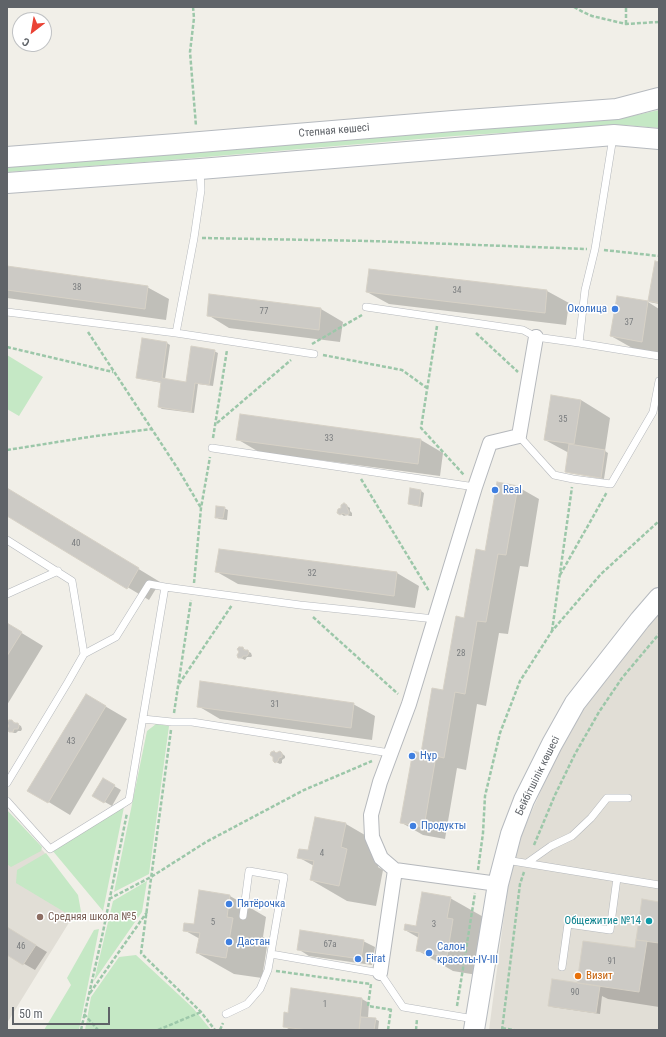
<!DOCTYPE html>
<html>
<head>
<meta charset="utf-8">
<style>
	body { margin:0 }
	#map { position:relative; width:666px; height:1037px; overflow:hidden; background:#f1efe8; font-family:"Roboto Condensed",sans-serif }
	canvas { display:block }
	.frame { position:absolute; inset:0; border:8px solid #5f6368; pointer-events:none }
	.north { position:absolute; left:12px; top:12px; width:40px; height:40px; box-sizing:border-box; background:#fff; border:1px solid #bfc1c3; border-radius:50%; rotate:211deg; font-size:11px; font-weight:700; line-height:16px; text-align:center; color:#5f6368 }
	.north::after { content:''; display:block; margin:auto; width:14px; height:18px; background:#ea4335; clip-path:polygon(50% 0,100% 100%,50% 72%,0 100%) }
	.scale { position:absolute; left:12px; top:1007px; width:98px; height:18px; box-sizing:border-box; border:2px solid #5f6368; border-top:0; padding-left:5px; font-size:12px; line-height:14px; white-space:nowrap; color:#5f6368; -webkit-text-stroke:3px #fff; paint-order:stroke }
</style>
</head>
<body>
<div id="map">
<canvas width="666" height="1037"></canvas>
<div class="frame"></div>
<div class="north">С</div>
<div class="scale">50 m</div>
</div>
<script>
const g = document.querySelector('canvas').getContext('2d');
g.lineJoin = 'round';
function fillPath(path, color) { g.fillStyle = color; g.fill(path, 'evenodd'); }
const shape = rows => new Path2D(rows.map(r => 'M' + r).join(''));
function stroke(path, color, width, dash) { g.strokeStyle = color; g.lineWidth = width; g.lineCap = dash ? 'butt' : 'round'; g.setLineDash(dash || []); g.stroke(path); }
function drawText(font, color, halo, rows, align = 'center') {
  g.font = font + ' "Roboto Condensed",sans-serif'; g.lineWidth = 3; g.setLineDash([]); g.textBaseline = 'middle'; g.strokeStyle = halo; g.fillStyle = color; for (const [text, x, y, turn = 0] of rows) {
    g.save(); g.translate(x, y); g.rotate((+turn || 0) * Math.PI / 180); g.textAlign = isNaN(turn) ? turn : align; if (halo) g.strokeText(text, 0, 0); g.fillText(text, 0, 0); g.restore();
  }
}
fillPath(shape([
	[659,613,659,1030,489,1030,510,870,515,849,559,750,584,707,611,667],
	[7,813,44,852,76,895,78,908,7,1023]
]), '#e1ded6');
fillPath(shape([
	[659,110,659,128,624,125,455,136,158,161,7,172,7,166,436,131,623,118],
	[7,355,43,377,19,416,7,409],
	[156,724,169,726,149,874,114,892,147,731],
	[124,807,103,911,52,850],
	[7,810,42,847,41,851,11,867,7,864],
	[46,853,78,895,82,917,74,922,66,913,16,883,17,870],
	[147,881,142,912,94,981,113,901],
	[99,929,79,1030,44,1030,71,985,67,978,94,930],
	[136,955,193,1008,211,1030,85,1030,91,997,119,957]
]), '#c5e8c5');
fillPath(shape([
	[656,263,659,263,659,304,649,302],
	[7,267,147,287,169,299,166,320,7,298],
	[370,270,547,291,569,303,566,325,389,304,367,292],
	[210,295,321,309,343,322,340,342,229,328,208,315],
	[618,297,648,302,659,309,659,356,641,353,611,336],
	[167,343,170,345,165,379,187,383,214,351,218,353,213,386,198,384,194,413,162,409,159,407,162,383,140,379,137,377],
	[581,400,610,418,605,451,608,453,604,479,569,473,566,471,569,453,545,440],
	[241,416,421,440,443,453,440,476,259,452,237,439],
	[518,487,539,499,528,567,520,566,508,634,499,633,486,706,477,704,466,770,457,768,445,839,423,835,402,823,422,754,444,691,465,619,486,552],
	[7,489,160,582,149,600,7,515],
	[421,491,424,493,422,507,412,505,409,503],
	[344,504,350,508,350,511,352,513,352,516,350,516,347,515,344,516,338,512],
	[224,508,228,510,227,520,219,519,216,517],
	[220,550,397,573,419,586,415,608,238,584,217,572],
	[7,624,43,646,7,705],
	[242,648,251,653,252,656,251,657,247,657,245,660,239,657],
	[86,695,127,719,70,815,29,790],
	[353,704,375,716,372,740,220,719,198,706],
	[12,721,21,726,22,729,21,731,18,731,16,733,14,733,10,731],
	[280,752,285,756,285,758,282,760,282,763,280,764,276,762,277,754],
	[104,780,121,790,112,806,94,796],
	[316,818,346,824,382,845,378,867,383,870,376,906,347,901,311,880,314,866,298,857,309,852],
	[200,891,230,896,266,917,263,937,268,940,262,978,234,974,197,953,200,939,184,930,194,925],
	[450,898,487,919,483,976,453,971,417,950,419,938,405,930,416,927],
	[659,903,659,1007,608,999,602,996,600,1014,552,1007,549,1005,582,985,636,949],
	[7,928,47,952,35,970,7,954],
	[363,941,375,947,372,965,309,956,298,949],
	[292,989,362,999,369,1003,368,1018,375,1019,379,1021,378,1030,290,1030,284,1026,289,1014]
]), '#0003');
const building = shape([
	[655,261,659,262,659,303,648,301,655,261],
	[7,266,148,286,145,309,7,290,7,266],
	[369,269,547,290,545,313,366,292,369,269],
	[209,294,321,308,319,330,207,316,209,294],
	[617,296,648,301,642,342,610,336,617,296],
	[142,338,167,342,162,378,186,382,191,346,215,350,209,385,195,383,191,412,158,407,161,382,136,378,142,338],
	[551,395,581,400,574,444,544,440,551,395],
	[240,414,421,439,418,464,236,440,240,414],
	[569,444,605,450,601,478,565,472,569,444],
	[497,482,518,486,506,555,498,554,486,622,477,621,465,694,455,692,444,758,436,756,424,827,400,823,413,751,421,753,432,688,443,690,456,616,464,618,476,549,485,551,497,482],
	[7,488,139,568,127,589,7,516,7,488],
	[410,488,421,490,419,506,408,504,410,488],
	[344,503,347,505,347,508,349,511,349,514,346,515,343,513,340,515,337,513,338,509,341,508,341,505,344,503],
	[216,506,225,507,223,518,215,518,216,506],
	[219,549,397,572,394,596,215,572,219,549],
	[7,623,22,632,7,656,7,623],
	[239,647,243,647,244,650,248,650,249,653,247,656,243,656,242,658,238,658,237,655,239,652,237,649,239,647],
	[200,681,354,703,351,728,197,707,200,681],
	[86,694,106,706,48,803,27,791,86,694],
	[9,720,12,720,14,723,18,723,19,726,18,729,14,729,13,732,9,732,7,729,9,726,7,723,9,720],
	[274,751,276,753,280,751,282,753,282,757,279,758,278,761,275,763,273,761,273,757,270,755,271,752,274,751],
	[103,778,115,785,104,803,92,796,103,778],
	[315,817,346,823,341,847,347,849,339,886,310,880,314,861,297,858,299,849,308,850,315,817],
	[199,890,230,895,227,917,233,918,226,958,196,953,200,933,183,931,184,923,194,924,199,890],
	[422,892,451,897,447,918,453,919,447,956,416,951,419,933,404,930,405,924,416,926,422,892],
	[642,899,659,902,659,943,636,940,642,899],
	[7,927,36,945,23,965,7,955,7,927],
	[300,930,364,940,361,959,297,950,300,930],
	[636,940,647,941,639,992,577,983,583,941,635,948,636,940],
	[552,979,600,986,596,1013,548,1006,552,979],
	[291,988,362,998,359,1030,309,1030,283,1027,284,1012,288,1013,291,988],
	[361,1017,376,1018,374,1030,359,1030,361,1017]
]);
fillPath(building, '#cccac5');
stroke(building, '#d6d1c6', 1);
const lane = shape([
	[366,307,523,330,536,337,579,343,585,290,595,249,613,137],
	[7,312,176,333,314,354],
	[176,333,194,238,201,190,200,170],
	[579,343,659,356],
	[519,436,554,475,573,479,611,484,653,412,659,381],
	[212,448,475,487],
	[7,540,72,581,84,654],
	[7,594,58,571],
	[143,719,172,722,192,722,390,753],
	[7,783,68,682,84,654,116,637,149,584,165,587],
	[7,801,50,849,129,800,165,587,300,605,435,619],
	[506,860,659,885],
	[527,863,551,846,572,836,591,818,607,798,628,798],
	[271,954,380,973,403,1007,474,1019],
	[562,967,568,924,610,930,617,878],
	[226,1014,247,1004,260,989,268,970,284,877,249,871,243,916]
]);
const street = shape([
	[395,870,498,884],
	[380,973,395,870,381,858,372,837,371,815,380,782,409,704,475,487,490,443,519,436,536,337]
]);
const secondary = shape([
	[7,157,176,144,453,121,617,109,659,98],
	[7,183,200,169,614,135,659,139],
	[474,1030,498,884,511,834,524,800,552,744,575,703,640,620,659,598]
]);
stroke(lane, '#b5b8bc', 8);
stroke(street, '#b5b8bc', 16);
stroke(secondary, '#b6babf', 22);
stroke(shape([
	[193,7,194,18,190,52,196,126],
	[574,7,583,12,592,16,626,24,659,22],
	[626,24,626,7],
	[202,238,370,241,587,249],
	[604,250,659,256],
	[437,326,421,428,464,475],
	[88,332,178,469,201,508],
	[476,333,518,372],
	[312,344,362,315],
	[7,347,113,372],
	[323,355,402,370,427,388],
	[217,423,291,360],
	[213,438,227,350],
	[7,450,89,437,151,429],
	[361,479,429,591],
	[560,575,607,492],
	[194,583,201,508,210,457],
	[313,617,398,694],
	[552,631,572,487],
	[179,684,232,605],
	[174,713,191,600],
	[171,730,141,953,201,1012,215,1030],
	[534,845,555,795,575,754,599,712,622,678,659,634],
	[478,870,483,833,485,796,500,733,520,681,552,631,601,574,659,521],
	[109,899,151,877,206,842,304,790,372,761],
	[276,971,371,984,368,1006,393,1010],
	[90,993,147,912],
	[457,1006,475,893],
	[84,1014,98,1030],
	[502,1028,514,1030],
	[81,1030,103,932,127,813],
	[158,1030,201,1012],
	[220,1030,223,1023],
	[388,1030,391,1009],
	[416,1030,417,1019],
	[502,1030,520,884,524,872]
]), '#9cc7a9', 2.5, [4, 2]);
stroke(lane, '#fff', 7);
stroke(street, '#fff', 14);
stroke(secondary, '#fff', 20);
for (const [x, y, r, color] of [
	[615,309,4,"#3f7fe0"],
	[495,490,4,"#3f7fe0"],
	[412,756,4,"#3f7fe0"],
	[413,826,4,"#3f7fe0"],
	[229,904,4,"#3f7fe0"],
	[40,917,4,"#8d6e63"],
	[649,921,4,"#0f9aa8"],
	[229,942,4,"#3f7fe0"],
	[429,953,4,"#3f7fe0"],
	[358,959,4,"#3f7fe0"],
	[578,976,4,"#e8710a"]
]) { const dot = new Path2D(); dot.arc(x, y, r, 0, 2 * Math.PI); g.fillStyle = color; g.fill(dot); stroke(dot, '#fff', 1.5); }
drawText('9px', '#7a7d7f', null, [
	["38",77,288],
	["34",457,291],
	["77",264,312],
	["37",629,323],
	["35",563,420],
	["33",329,439],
	["40",76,544],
	["32",312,574],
	["28",461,654],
	["31",275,705],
	["43",71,742],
	["4",322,854],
	["5",213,923],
	["3",434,925],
	["67а",330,945],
	["46",21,947],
	["91",612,962],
	["90",575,993],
	["1",325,1005]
]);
drawText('11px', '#5f6368', '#fff', [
	["Степная көшесі",334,131,-5],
	["Бейбітшілік көшесі",538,776,-64]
]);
drawText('11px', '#366cbe', '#fff', [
	["Околица",607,309,"right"],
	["Real",503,490],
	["Нұр",420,756],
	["Продукты",421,826],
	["Пятёрочка",237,904],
	["Дастан",237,942],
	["Салон",437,947],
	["красоты-IV-III",437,960],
	["Firat",366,959]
], 'left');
drawText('11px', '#785e54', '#fff', [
	["Средняя школа №5",48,917]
], 'left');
drawText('11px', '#0d838f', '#fff', [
	["Общежитие №14",641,921]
], 'right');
drawText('11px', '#c56008', '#fff', [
	["Визит",586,976]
], 'left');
</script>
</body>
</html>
